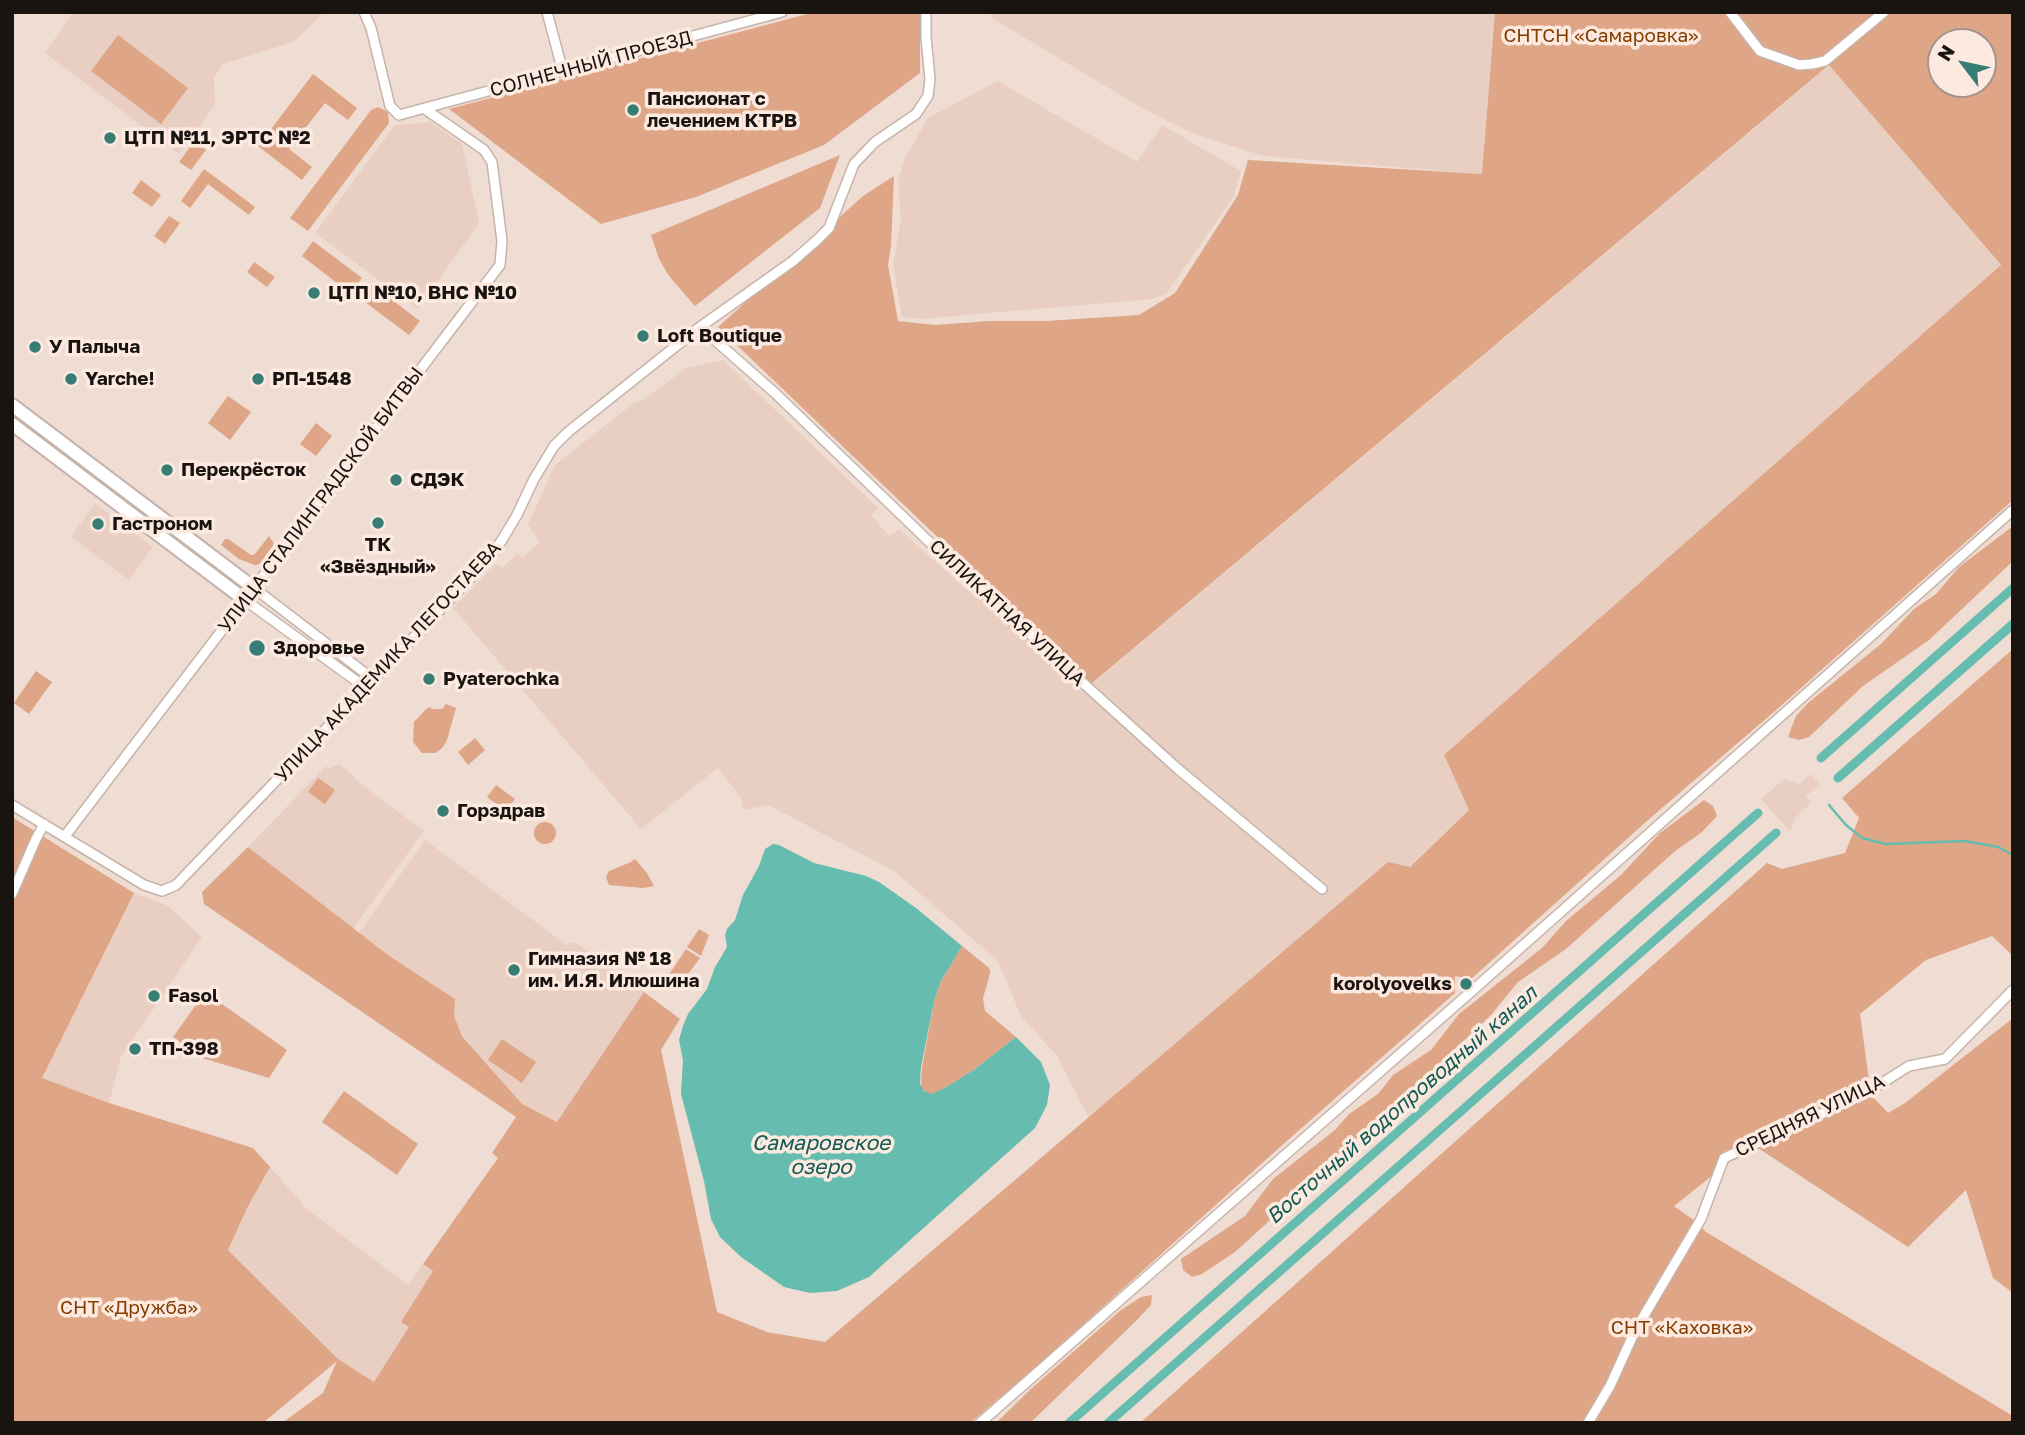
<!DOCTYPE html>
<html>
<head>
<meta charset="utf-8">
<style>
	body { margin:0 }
	#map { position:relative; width:2025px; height:1435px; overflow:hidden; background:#efddd3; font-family:"Golos Text",sans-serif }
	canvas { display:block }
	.frame { position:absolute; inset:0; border:14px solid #1a1411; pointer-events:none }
	.north { position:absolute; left:1927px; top:28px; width:70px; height:70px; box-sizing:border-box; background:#fceae0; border:2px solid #a2948d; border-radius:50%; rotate:302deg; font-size:19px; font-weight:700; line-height:28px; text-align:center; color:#1a1411 }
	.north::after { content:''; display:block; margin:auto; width:24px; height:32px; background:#377d73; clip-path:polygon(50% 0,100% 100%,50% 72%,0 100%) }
</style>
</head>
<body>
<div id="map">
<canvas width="2025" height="1435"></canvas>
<div class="frame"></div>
<div class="north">N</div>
</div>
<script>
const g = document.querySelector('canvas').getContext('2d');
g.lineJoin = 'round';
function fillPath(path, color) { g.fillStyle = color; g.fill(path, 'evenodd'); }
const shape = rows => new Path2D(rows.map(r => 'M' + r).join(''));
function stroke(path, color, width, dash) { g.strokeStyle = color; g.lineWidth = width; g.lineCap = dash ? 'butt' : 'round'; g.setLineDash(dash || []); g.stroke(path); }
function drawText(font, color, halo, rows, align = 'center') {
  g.font = font + ' "Golos Text",sans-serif'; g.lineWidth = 7; g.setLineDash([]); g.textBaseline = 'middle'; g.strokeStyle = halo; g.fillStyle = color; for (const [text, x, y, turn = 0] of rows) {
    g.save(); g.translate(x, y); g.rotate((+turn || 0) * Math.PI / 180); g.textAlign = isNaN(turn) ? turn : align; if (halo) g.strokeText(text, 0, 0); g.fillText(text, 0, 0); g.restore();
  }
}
fillPath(shape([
	[73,12,323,12,317,20,293,42,223,64,214,78,215,105,179,154,45,53],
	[993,12,1495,12,1482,174,1263,156,1192,133,1142,108,990,17],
	[1830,65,2001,266,1444,755,1469,810,1409,867,1388,863,1089,1118,1057,1056,1021,1016,998,961,894,871,768,805,743,810,741,798,718,768,641,829,453,608,496,564,502,568,518,553,522,558,540,542,528,525,555,465,635,402,642,401,686,368,723,360,878,508,871,515,889,536,899,529,967,590,1092,684],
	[998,81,1137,162,1162,125,1241,171,1233,198,1166,294,1152,299,920,319,902,317,893,265,901,220,898,181,904,160,928,118],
	[430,122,462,144,479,223,418,309,315,233,395,125],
	[95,503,153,547,129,580,71,537],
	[339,764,355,777,354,779,424,831,353,929,248,847,326,766,329,769],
	[1811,774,1820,785,1806,796,1811,803,1795,818,1792,829,1789,831,1761,799,1784,779,1799,784],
	[425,840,568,946,571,943,577,943,644,992,558,1123,522,1104,462,1035,454,1016,437,986,388,955,359,933],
	[134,893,168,906,202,937,121,1057,109,1103,41,1078],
	[270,1167,307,1209,408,1285,423,1264,433,1271,402,1322,409,1327,375,1383,338,1359,228,1249,247,1207]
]), '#e8cfc2');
fillPath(shape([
	[815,12,920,12,920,73,824,145,696,197,601,224,449,109],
	[1495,12,2013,12,2013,500,1775,711,1648,820,1471,979,1455,976,1455,993,1280,1147,1037,1366,970,1423,282,1423,323,1393,337,1361,263,1423,12,1423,12,817,134,893,42,1078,109,1103,253,1148,270,1167,247,1208,228,1250,338,1359,374,1382,409,1327,401,1322,433,1271,423,1264,498,1158,492,1153,516,1117,204,904,202,892,248,847,388,955,455,999,454,1016,462,1036,522,1104,557,1122,644,992,680,1019,661,1050,717,1312,767,1332,825,1342,1388,862,1410,867,1469,810,1444,755,2001,265,1829,65,1091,684,718,327,863,196,894,176,891,246,888,265,898,321,935,325,989,321,1046,321,1139,315,1175,293,1238,195,1248,160,1482,174],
	[1941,42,1983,42,1983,84,1941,84],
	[118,35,188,88,161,124,91,71],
	[313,74,357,108,348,120,325,103,289,149,312,167,302,180,258,146],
	[378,107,388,112,389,123,308,231,290,218,371,110],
	[194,141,206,150,191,170,179,162],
	[840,155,820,208,695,306,669,276,659,259,651,235],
	[204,169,255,207,249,215,208,184,190,208,181,201],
	[141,180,161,195,152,207,132,193],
	[169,216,180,223,165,244,154,236],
	[313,241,362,278,350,293,302,256],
	[254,262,275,277,267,287,247,272],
	[368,282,420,321,409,335,357,296],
	[228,396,251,412,230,440,208,423],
	[316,423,332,436,316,456,300,444],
	[2013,526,2013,561,1929,640,1863,686,1809,737,1799,740,1788,737,1796,716,1808,703,1881,644,1914,609,1936,594,1959,567],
	[269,536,273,542,273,547,260,564,255,565,239,559,221,545,225,539,228,539,251,555,254,555],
	[2013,649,2013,956,1992,936,1926,960,1860,1014,1871,1095,1888,1113,1905,1103,2013,1018,2013,1293,1993,1278,1966,1190,1908,1247,1752,1144,1674,1206,1695,1221,1706,1232,2013,1416,2013,1423,1140,1423,1767,863,1782,869,1845,853,1859,818,1842,798],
	[36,671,52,682,29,714,14,703],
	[446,704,456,708,447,740,443,747,436,753,422,753,413,742,414,722,426,709,430,707,432,709,442,709],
	[475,738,485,750,468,765,458,752],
	[318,778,335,790,325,804,308,792],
	[496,785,515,799,506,811,487,797],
	[1704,800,1713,806,1717,816,1702,832,1674,852,1566,949,1518,982,1491,1015,1389,1111,1311,1178,1279,1212,1235,1252,1202,1274,1192,1277,1183,1270,1181,1259,1245,1216,1273,1179,1335,1130,1349,1114,1378,1094,1393,1075,1431,1050,1459,1014,1542,948,1566,921,1621,875,1660,833],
	'534 833a11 11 0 1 1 22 0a11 11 0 1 1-22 0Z',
	[635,859,647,873,654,886,643,888,609,885,606,877,609,871,631,862],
	[699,929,709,935,701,956,687,947],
	[962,946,988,967,990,970,990,974,983,998,985,1011,1016,1037,975,1069,948,1086,932,1094,927,1093,921,1088,922,1067,934,1001,941,981],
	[686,949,700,958,676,990,664,982],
	[205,992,287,1050,269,1078,202,1058,173,1037],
	[502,1039,536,1062,522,1083,488,1060],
	[344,1091,418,1144,397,1175,322,1122],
	[1152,1295,1151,1305,1136,1321,1030,1423,996,1423,1032,1388,1121,1310,1141,1297]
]), '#dea586');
fillPath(shape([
	[773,844,779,845,814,863,866,876,879,882,916,908,962,946,941,981,934,1001,921,1067,920,1084,924,1091,932,1094,948,1086,975,1069,1016,1037,1041,1062,1050,1085,1047,1105,1035,1128,869,1277,837,1291,810,1293,784,1287,741,1257,720,1237,711,1219,704,1181,681,1094,683,1060,679,1040,683,1026,688,1014,707,989,715,967,727,947,725,935,727,929,735,920,743,895,759,866,765,849]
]), '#65bcaf');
stroke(shape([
	[1829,805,1846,825,1862,838,1886,844,1965,841,1998,847,2013,855]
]), '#65bcaf', 2.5);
stroke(shape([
	[1821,758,2013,588],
	[1838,778,2013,624],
	[1069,1423,1758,813],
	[1108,1423,1776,833]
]), '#65bcaf', 9);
const street = shape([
	[364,12,371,28,390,106,399,115,782,12],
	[547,12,563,72],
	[1730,12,1760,51,1799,65,1812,64,1825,61,1884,12],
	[700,327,775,393,977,588,1002,608,1082,682,1178,769,1322,889],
	[374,680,254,588,500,265,502,241,492,162,484,150,425,109],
	[12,805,144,885,162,891,176,885,484,564,502,540,517,515,534,479,554,446,568,432,700,327,793,261,817,240,829,228,854,164,875,142,916,114,928,96,930,79,926,37,926,12],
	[65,836,245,600,366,688],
	[12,894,36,839,44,824],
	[980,1423,1473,990,2013,510],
	[1588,1423,1610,1386,1635,1331,1701,1219,1724,1158,1863,1095,1909,1066,1945,1059,2013,990]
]);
const secondary = shape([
	[12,405,254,588,245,600,12,424]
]);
stroke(street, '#c6b4ab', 12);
stroke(secondary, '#c6b4ab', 16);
stroke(street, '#fff', 9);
stroke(secondary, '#fff', 12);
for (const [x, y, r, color] of [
	[633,110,7,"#377d73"],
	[110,138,7,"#377d73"],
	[314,293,7,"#377d73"],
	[643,336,7,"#377d73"],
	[35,347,7,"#377d73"],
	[71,379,7,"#377d73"],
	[258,379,7,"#377d73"],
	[167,470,7,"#377d73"],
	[396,480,7,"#377d73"],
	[378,523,7,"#377d73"],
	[98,524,7,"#377d73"],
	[257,648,9,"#377d73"],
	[429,679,7,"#377d73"],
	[443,811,7,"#377d73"],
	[514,970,7,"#377d73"],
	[1466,984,7,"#377d73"],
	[154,996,7,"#377d73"],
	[135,1049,7,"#377d73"]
]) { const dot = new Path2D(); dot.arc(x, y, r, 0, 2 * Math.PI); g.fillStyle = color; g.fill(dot); stroke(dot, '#fceae0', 2.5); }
drawText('19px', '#853c01', '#fceae0', [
	["СНТСН «Самаровка»",1601,36],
	["СНТ «Дружба»",129,1308],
	["СНТ «Каховка»",1682,1328]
]);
drawText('19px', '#1a1411', '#fceae0', [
	["СОЛНЕЧНЫЙ ПРОЕЗД",591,64,-15],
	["УЛИЦА СТАЛИНГРАДСКОЙ БИТВЫ",321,500,-53],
	["СИЛИКАТНАЯ УЛИЦА",1007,613,43],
	["УЛИЦА АКАДЕМИКА ЛЕГОСТАЕВА",388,662,-47],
	["СРЕДНЯЯ УЛИЦА",1810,1116,-26]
]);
drawText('bold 19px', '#1a1411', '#fceae0', [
	["Пансионат с",647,99],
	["лечением КТРВ",647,121],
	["ЦТП №11, ЭРТС №2",124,138],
	["ЦТП №10, ВНС №10",328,293],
	["Loft Boutique",657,336],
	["У Палыча",49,347],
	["Yarche!",85,379],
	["РП-1548",272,379],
	["Перекрёсток",181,470],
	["СДЭК",410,480],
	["Гастроном",112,524],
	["ТК",378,545,"center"],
	["«Звёздный»",378,567,"center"],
	["Здоровье",273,648],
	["Pyaterochka",443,679],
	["Горздрав",457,811],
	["Гимназия № 18",528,959],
	["им. И.Я. Илюшина",528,981],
	["korolyovelks",1452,984,"right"],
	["Fasol",168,996],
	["ТП-398",149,1049]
], 'left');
drawText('italic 21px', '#115b52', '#fceae0', [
	["Восточный водопроводный канал",1402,1105,-41],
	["Самаровское",821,1143],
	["озеро",821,1167]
]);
</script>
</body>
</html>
